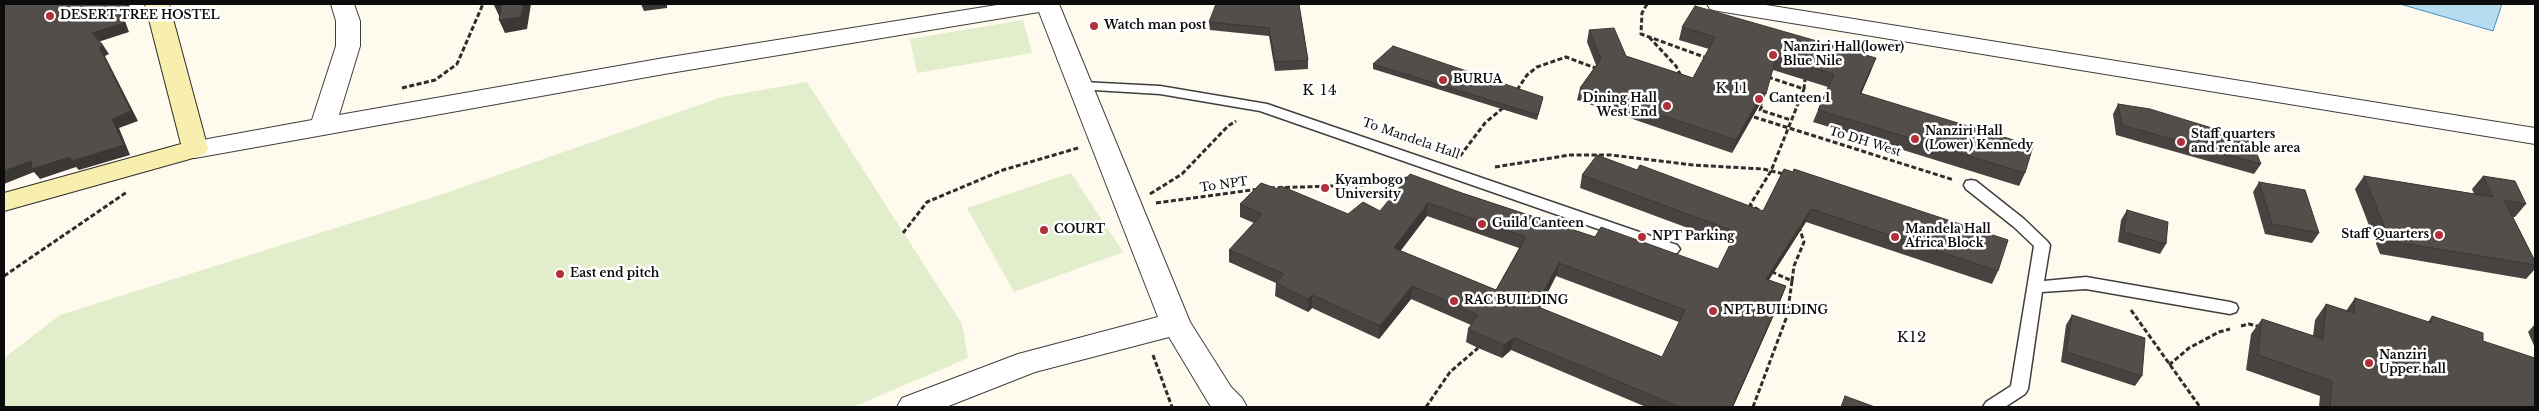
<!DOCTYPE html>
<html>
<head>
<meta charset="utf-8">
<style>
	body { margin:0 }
	#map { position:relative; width:2539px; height:411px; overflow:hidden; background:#fefaed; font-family:"Libre Baskerville",serif }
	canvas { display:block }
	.frame { position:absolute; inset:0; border:5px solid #0c0c0c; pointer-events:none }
</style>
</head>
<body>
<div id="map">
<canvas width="2539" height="411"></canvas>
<div class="frame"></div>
</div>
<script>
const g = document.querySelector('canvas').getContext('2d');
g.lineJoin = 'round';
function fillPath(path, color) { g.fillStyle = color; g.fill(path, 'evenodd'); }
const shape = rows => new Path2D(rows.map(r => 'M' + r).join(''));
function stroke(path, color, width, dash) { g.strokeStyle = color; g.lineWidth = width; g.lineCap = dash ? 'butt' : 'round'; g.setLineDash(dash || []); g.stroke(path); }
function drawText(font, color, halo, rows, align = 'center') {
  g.font = font + ' "Libre Baskerville",serif'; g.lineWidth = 5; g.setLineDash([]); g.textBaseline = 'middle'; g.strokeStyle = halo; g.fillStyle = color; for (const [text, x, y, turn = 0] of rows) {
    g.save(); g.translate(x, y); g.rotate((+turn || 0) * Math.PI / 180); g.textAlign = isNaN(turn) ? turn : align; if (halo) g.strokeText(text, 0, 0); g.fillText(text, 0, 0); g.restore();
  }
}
fillPath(shape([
	[1023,20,1032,53,917,73,910,39],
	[807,82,962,324,968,358,853,407,4,407,4,358,60,315,437,196,722,97],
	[1071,173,1123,252,1014,292,967,208]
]), '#e2edcb');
const water = shape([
	[2400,4,2502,4,2493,31,2400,4]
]);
fillPath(water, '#b6dcf1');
stroke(water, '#4392c2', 1);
const lane = shape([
	[1082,82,1160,86,1267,104,1677,245,1680,249,1677,253,1672,254,1667,253,1260,111,1160,94,1077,89,1075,86,1082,82],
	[1971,180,1976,181,2024,219,2047,241,2050,245,2044,281,2086,277,2230,302,2236,304,2238,308,2236,312,2230,314,2086,289,2042,292,2028,389,2025,394,2005,407,1983,407,1986,402,2011,386,2034,246,2014,227,1966,189,1964,185,1966,181,1971,180]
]);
const street = shape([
	[331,4,354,4,360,21,360,46,339,115,664,58,1003,4,1059,4,1190,322,1231,387,1242,398,1247,407,1211,407,1169,337,1035,372,946,407,897,407,902,398,1018,354,1158,317,1039,12,664,74,195,158,186,155,182,149,186,143,312,120,336,46,336,21,331,4],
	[1707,4,1760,4,2535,128,2535,144,1718,11,1710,9,1707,4]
]);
const secondary = shape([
	[145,4,169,4,208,149,204,155,4,211,4,193,181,144,145,4]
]);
stroke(lane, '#3f3f3f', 3);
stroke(street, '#3f3f3f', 2);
stroke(secondary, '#2e2e2e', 2);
stroke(shape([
	[1647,4,1642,13,1641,34,1707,58],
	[1649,37,1676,66,1681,76],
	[1768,77,1804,89,1805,79],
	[402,88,435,80,457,64,483,4],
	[1517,90,1527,75,1537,67,1566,57,1598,69],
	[1762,106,1760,110,1791,120],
	[1754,117,1954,180],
	[1460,156,1485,123,1504,107],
	[1495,167,1570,155,1611,155,1693,165,1763,169,1784,174],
	[1270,188,1364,185,1408,178],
	[1150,194,1182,174,1228,126,1236,121],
	[1156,203,1259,189],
	[1759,210,1750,205,1771,171,1804,89],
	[903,233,927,202,1003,170,1078,148],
	[4,276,127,192],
	[1792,281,1794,266,1804,242,1799,227],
	[2131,310,2200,407],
	[2241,326,2249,324,2261,327],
	[1153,355,1172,407],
	[2169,365,2189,348,2219,332,2230,329],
	[1426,407,1450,372,1478,348],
	[1753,407,1787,316,1792,281,1770,271]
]), '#2e2e2e', 3, [5, 2.5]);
fillPath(lane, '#fff');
fillPath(street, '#fff');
fillPath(secondary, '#f8eeae');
fillPath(shape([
	[1299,4,1308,60,1308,69,1275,71,1269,36,1210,30,1209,22],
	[1682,27,1871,71,1861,93,2025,173,2019,186,1813,122,1818,110,1828,87,1773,70,1762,106,1760,104,1732,153,1577,100,1580,88,1596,65,1587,42,1589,30,1626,56,1693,78,1709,49,1679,40],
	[1373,64,1543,97,1542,102,1537,120,1373,69],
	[2118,104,2261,164,2254,174,2116,135,2113,114],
	[1784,169,1998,271,1992,284,1806,222,1769,280,1786,286,1781,299,1733,407,1646,407,1511,350,1502,358,1478,348,1466,342,1468,329,1471,325,1411,299,1379,339,1312,308,1308,312,1275,296,1276,283,1229,262,1229,250,1254,223,1240,217,1240,204,1348,214,1380,211,1462,193,1595,237,1718,269,1731,244,1580,188,1582,175,1637,170,1763,211],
	[1427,216,1519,248,1496,290,1400,251],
	[1556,276,1679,322,1662,357,1540,308],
	[2364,176,2474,194,2472,189,2483,176,2526,204,2515,217,2513,217,2535,261,2535,269,2526,279,2380,254,2355,189],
	[2259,182,2319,233,2312,243,2265,234,2253,192],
	[2127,210,2166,244,2160,254,2118,242,2121,220],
	[2355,298,2428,322,2432,316,2483,341,2535,407,2319,407,2320,396,2246,370,2251,334,2262,319,2313,336,2315,320,2326,304,2346,311],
	[2072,315,2142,376,2135,386,2061,362,2066,325],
	[2535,324,2535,348,2528,332]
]), '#484340');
fillPath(shape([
	[126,4,129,4,134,18,125,21,129,32,98,42,92,33,119,12],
	[502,4,500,18,494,5],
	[523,4,531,4,527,29,505,33,499,20],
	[641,4,667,4,667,8,644,11],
	[103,45,109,54,105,56,138,121,119,128,130,155,79,170,76,167,40,179,34,172,4,184,4,171,112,119,99,47],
	[1876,58,1871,71,1856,106,1860,93],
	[1763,92,1760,104,1732,153,1736,140],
	[1428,203,1427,216,1393,261,1394,248],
	[1811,209,1806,222,1761,292,1766,279],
	[1559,263,1556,276,1534,319,1536,306],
	[1412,286,1411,299,1379,339,1380,326],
	[1786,286,1781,299,1733,407,1732,407],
	[1312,295,1312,308,1308,312,1308,299],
	[1514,338,1511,350,1502,358,1504,345]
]), '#3b3734');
const building = shape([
	[4,4,126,4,128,9,119,12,123,23,92,33,103,45,99,47,131,111,112,119,124,145,72,161,70,157,32,169,31,161,4,171,4,4],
	[495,4,523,4,521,17,499,20,502,4,494,5,495,4],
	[1216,4,1299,4,1308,60,1275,62,1269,28,1209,22,1216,4],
	[1695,6,1876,58,1860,93,2033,146,2025,173,1818,110,1834,74,1776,57,1766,94,1763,92,1736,140,1580,88,1601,59,1589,30,1614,28,1626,56,1693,78,1715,37,1682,27,1695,6],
	[1393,46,1543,97,1538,115,1373,64,1393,46],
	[2118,104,2150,109,2251,140,2261,164,2122,125,2118,104],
	[1597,155,1637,170,1640,165,1763,211,1784,169,1793,172,1794,169,2008,240,1998,271,1811,209,1766,279,1786,286,1732,407,1680,407,1514,338,1504,345,1468,329,1478,315,1412,286,1380,326,1312,295,1308,299,1276,283,1284,274,1229,250,1262,214,1240,204,1261,183,1278,189,1281,186,1348,214,1363,202,1380,211,1410,174,1462,193,1595,237,1601,227,1718,269,1736,232,1582,175,1597,155],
	[1428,203,1526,237,1496,290,1394,248,1428,203],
	[1559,263,1685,310,1662,357,1536,306,1559,263],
	[2364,176,2493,197,2483,176,2515,181,2526,204,2504,200,2535,261,2535,265,2390,241,2364,176],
	[2259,182,2305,190,2319,233,2272,224,2259,182],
	[2127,210,2168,222,2166,244,2124,232,2127,210],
	[2355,298,2432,323,2432,316,2483,333,2483,341,2535,358,2535,407,2330,407,2332,381,2258,355,2262,319,2323,339,2326,304,2354,313,2355,298],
	[2072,315,2145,338,2142,376,2066,352,2072,315],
	[1845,396,1875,407,1841,407,1845,396]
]);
fillPath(building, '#544e4a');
stroke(building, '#3b3734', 1);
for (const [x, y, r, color] of [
	[50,16,5,"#b13039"],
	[1094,26,5,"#b13039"],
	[1773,55,5,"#b13039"],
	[1443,80,5,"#b13039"],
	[1759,99,5,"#b13039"],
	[1667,106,5,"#b13039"],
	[1915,139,5,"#b13039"],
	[2181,142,5,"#b13039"],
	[1325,188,5,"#b13039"],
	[1482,224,5,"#b13039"],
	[1044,230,5,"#b13039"],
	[2439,235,5,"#b13039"],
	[1642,237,5,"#b13039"],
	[1895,237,5,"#b13039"],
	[560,274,5,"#b13039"],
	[1454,301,5,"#b13039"],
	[1713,311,5,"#b13039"],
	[2369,363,5,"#b13039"]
]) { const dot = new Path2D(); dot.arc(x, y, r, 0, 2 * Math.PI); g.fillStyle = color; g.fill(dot); stroke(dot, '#fff', 2); }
drawText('bold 12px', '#0c0c0c', '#fff', [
	["DESERT TREE HOSTEL",60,16],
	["Watch man post",1104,26],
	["Nanziri Hall(lower)",1783,48],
	["Blue Nile",1783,62],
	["BURUA",1453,80],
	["Dining Hall",1657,99,"right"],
	["West End",1657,113,"right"],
	["Canteen 1",1769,99],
	["Nanziri Hall",1925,132],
	["(Lower) Kennedy",1925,146],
	["Staff quarters",2191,135],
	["and rentable area",2191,149],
	["Kyambogo",1335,181],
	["University",1335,195],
	["Guild Canteen",1492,224],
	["COURT",1054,230],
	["Mandela Hall",1905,230],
	["Africa Block",1905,244],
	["Staff Quarters",2429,235,"right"],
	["NPT Parking",1652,237],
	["East end pitch",570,274],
	["RAC BUILDING",1464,301],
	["NPT BUILDING",1723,311],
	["Nanziri",2379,356],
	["Upper hall",2379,370]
], 'left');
drawText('12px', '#0c0c0c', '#fff', [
	["To Mandela Hall",1411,139,19],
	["To DH West",1865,142,17],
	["To NPT",1224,185,-8]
]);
g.letterSpacing = '1px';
drawText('15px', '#0c0c0c', '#fff', [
	["K 11",1732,89],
	["K 14",1320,91],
	["K12",1912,338]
]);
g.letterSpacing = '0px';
</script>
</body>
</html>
